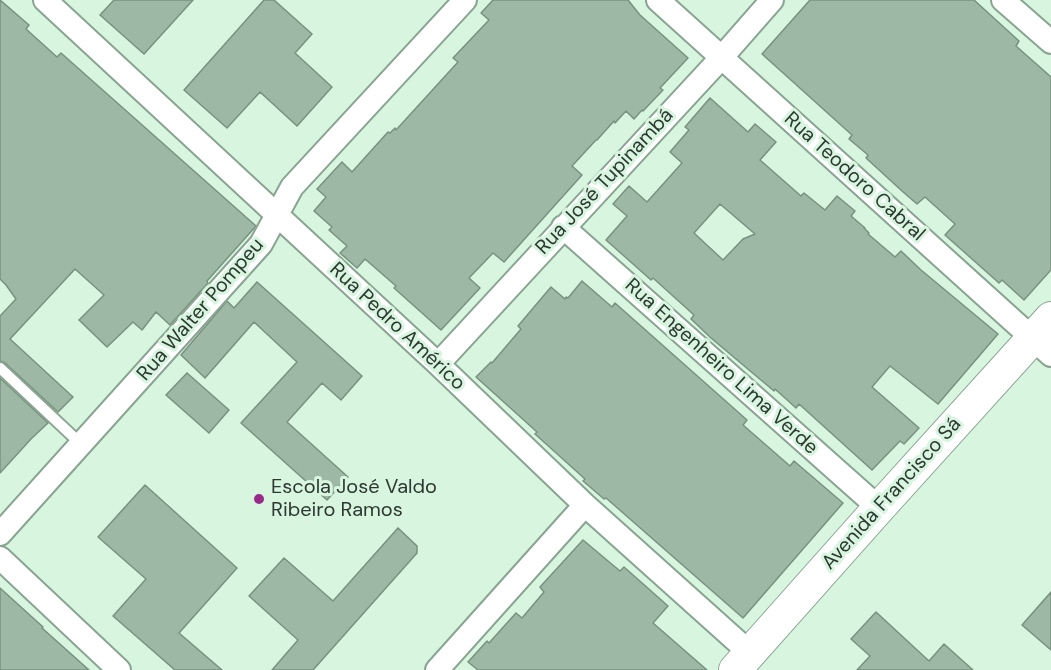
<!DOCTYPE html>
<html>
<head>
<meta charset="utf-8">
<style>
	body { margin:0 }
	canvas { display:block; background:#d8f5e0 }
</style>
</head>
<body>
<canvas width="1051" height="670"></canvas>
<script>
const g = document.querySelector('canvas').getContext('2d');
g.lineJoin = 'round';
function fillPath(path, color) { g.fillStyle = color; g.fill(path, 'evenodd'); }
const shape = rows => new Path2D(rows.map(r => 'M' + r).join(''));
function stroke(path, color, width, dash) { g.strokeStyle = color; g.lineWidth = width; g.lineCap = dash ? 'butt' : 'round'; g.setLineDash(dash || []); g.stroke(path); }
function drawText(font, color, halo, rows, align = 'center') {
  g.font = font + ' "DM Sans",sans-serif'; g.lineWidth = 6; g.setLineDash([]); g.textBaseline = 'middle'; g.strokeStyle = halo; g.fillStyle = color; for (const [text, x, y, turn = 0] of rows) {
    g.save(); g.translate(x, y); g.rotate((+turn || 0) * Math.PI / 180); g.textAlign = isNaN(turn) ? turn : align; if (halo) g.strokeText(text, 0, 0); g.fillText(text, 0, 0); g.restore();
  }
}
const building = shape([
	[0,0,29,25,26,29,57,57,61,53,256,226,207,281,208,283,170,325,156,312,142,330,133,322,107,347,79,320,104,295,75,269,10,339,73,397,58,412,5,363,0,361,0,316,16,299,6,285,0,279,0,0],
	[114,0,193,0,144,54,100,15,114,0],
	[264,0,274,0,312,34,295,53,332,87,297,126,260,92,227,128,184,90,264,0],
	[493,0,628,0,640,15,688,58,660,88,663,90,643,111,642,110,634,119,626,111,615,123,614,121,597,140,596,140,572,166,582,175,504,262,493,253,469,278,480,288,441,330,394,288,396,286,365,259,357,268,340,253,347,246,329,230,332,227,314,211,326,197,317,189,342,162,352,172,388,132,390,133,395,128,396,130,458,62,453,58,489,20,481,13,493,0],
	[810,0,974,0,1019,41,1016,46,1051,77,1051,270,1024,300,1002,280,999,283,945,235,955,224,925,197,917,204,902,191,866,158,868,155,849,139,852,135,762,54,810,0],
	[710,98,748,132,755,124,776,142,760,160,801,196,804,193,825,210,837,196,855,211,851,216,865,228,864,228,869,233,868,234,895,257,901,251,921,270,998,334,938,404,890,366,872,387,919,428,904,444,900,441,872,470,799,404,796,408,775,389,774,391,711,338,691,319,694,315,653,278,651,280,606,240,627,216,613,204,629,186,647,202,682,163,670,152,689,130,685,127,710,98],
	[720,204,755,234,743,239,723,260,694,233,720,204],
	[582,281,612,307,615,303,747,420,743,425,790,466,794,461,843,503,743,618,606,498,604,499,583,481,585,479,535,434,537,432,476,377,491,362,492,363,521,329,518,326,551,287,565,299,566,297,568,298,582,281],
	[257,282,362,376,341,400,322,383,287,422,348,477,327,500,241,423,297,362,254,322,205,378,181,355,227,301,234,308,257,282],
	[187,373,229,410,209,433,166,395,187,373],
	[0,378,48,423,31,439,0,473,0,378],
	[145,485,237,568,179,633,222,670,175,670,113,616,146,579,98,537,145,485],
	[398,528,417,546,417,553,313,670,272,670,298,640,249,596,284,558,333,601,398,528],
	[583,540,620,571,624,567,668,606,653,623,707,670,478,670,468,662,487,641,489,643,516,613,522,618,544,592,540,587,583,540],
	[0,588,43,627,42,628,89,670,0,670,0,588],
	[1051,592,1051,650,1022,625,1051,592],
	[876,612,929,661,944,644,973,670,857,670,870,656,851,639,876,612]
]);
fillPath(building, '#9db9a5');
stroke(building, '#78927f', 1.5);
const lane = shape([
	[0,368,81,444]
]);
const street = shape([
	[45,0,438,364,585,505,750,653],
	[658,0,1051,355],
	[1003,0,1051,42],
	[563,227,879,508],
	[438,364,722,57,772,0],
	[0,534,261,244,292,187,465,0],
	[0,558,119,670],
	[437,670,585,505]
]);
const secondary = shape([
	[735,670,879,508,1051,318]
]);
stroke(lane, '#89a591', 14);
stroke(street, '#89a591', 26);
stroke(secondary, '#89a591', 34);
stroke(lane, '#fff', 10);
stroke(street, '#fff', 22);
stroke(secondary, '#fff', 32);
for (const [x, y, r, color] of [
	[259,499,6,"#982a8a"]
]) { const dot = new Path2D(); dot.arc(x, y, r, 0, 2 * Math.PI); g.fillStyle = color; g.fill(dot); stroke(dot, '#d8f5e0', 2); }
drawText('20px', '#2d3830', '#d8f5e0', [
	["Rua Teodoro Cabral",854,177,42],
	["Rua José Tupinambá",605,182,-47],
	["Rua Walter Pompeu",201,310,-49],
	["Rua Pedro Américo",397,327,43],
	["Rua Engenheiro Lima Verde",721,367,42],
	["Avenida Francisco Sá",892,494,-48]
]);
drawText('20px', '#2d3830', '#d8f5e0', [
	["Escola José Valdo",271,488],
	["Ribeiro Ramos",271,511]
], 'left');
</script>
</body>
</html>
